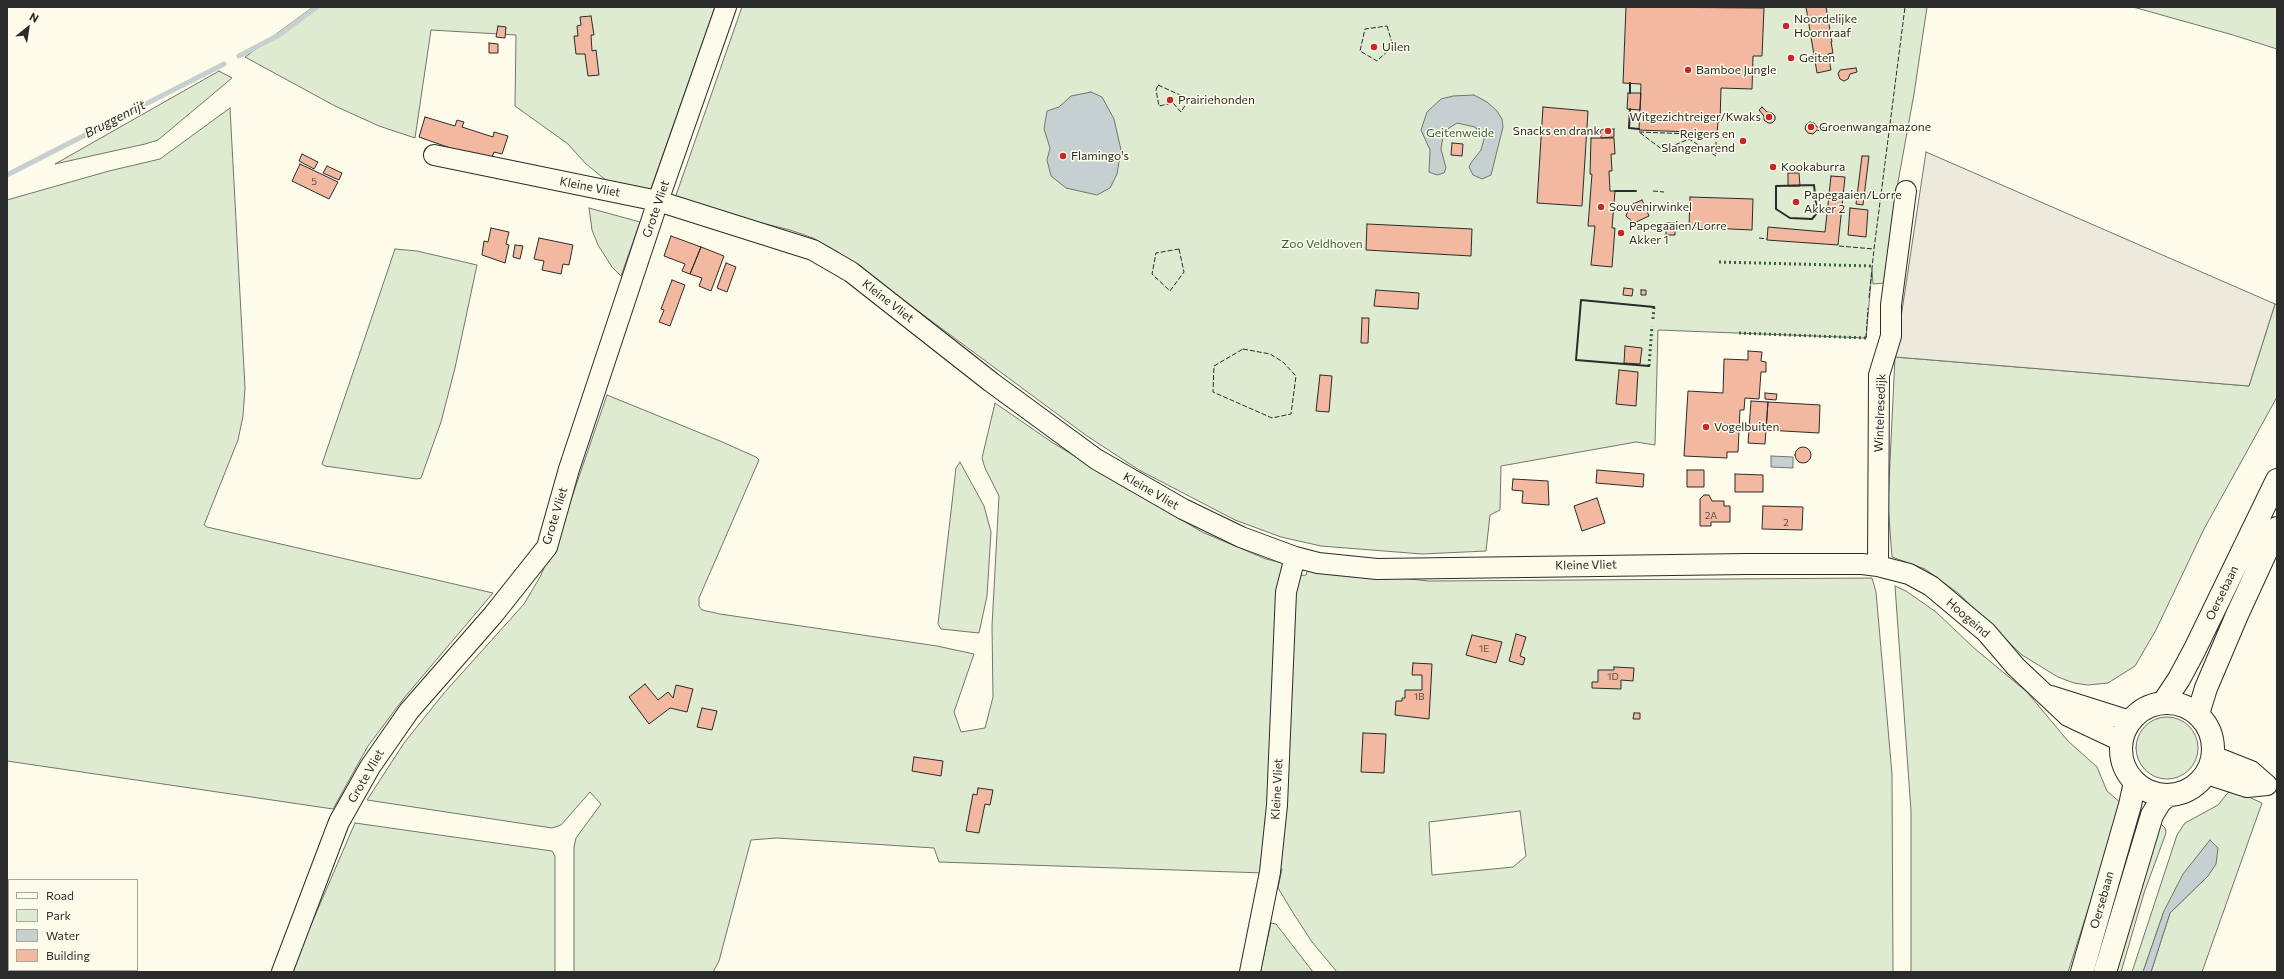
<!DOCTYPE html>
<html>
<head>
<meta charset="utf-8">
<style>
	body { margin:0 }
	#map { position:relative; width:2284px; height:979px; overflow:hidden; background:#fdfbea; font-family:Commissioner,sans-serif }
	canvas { display:block }
	.frame { position:absolute; inset:0; border:8px solid #2b2b2b; pointer-events:none }
	.legend { position:absolute; left:8px; top:879px; width:130px; height:92px; box-sizing:border-box; background:#fdfbea; border:1px solid #a9a89e; margin:0; padding:5px 7px; list-style:none; font-size:12px; color:#2b2b2b }
	.legend li { display:flex; align-items:center; gap:8px; height:20px }
	.legend b { width:20px; border:1px solid #a9a89e }
	.north { position:absolute; left:8px; top:8px; width:40px; height:40px; -webkit-text-stroke:3px #fdfbea; paint-order:stroke; rotate:30deg; font-size:11px; font-weight:700; line-height:16px; text-align:center; color:#2b2b2b }
	.north::after { content:''; display:block; margin:auto; width:14px; height:18px; background:#2b2b2b; clip-path:polygon(50% 0,100% 100%,50% 72%,0 100%) }
</style>
</head>
<body>
<div id="map">
<canvas width="2284" height="979"></canvas>
<div class="frame"></div>
<ul class="legend">
<li><b style="height:5px;background:#fdfbea"></b>Road</li>
<li><b style="height:11px;background:#deebd1"></b>Park</li>
<li><b style="height:11px;background:#c7d0d0"></b>Water</li>
<li><b style="height:11px;background:#f2b8a0"></b>Building</li>
</ul>
<div class="north">N</div>
</div>
<script>
const g = document.querySelector('canvas').getContext('2d');
g.lineJoin = 'round';
function fillPath(path, color) { g.fillStyle = color; g.fill(path, 'evenodd'); }
const shape = rows => new Path2D(rows.map(r => 'M' + r).join(''));
function stroke(path, color, width, dash) { g.strokeStyle = color; g.lineWidth = width; g.lineCap = dash ? 'butt' : 'round'; g.setLineDash(dash || []); g.stroke(path); }
function drawText(font, color, halo, rows, align = 'center') {
  g.font = font + ' Commissioner,sans-serif'; g.lineWidth = 3; g.setLineDash([]); g.textBaseline = 'middle'; g.strokeStyle = halo; g.fillStyle = color; for (const [text, x, y, turn = 0] of rows) {
    g.save(); g.translate(x, y); g.rotate((+turn || 0) * Math.PI / 180); g.textAlign = isNaN(turn) ? turn : align; if (halo) g.strokeText(text, 0, 0); g.fillText(text, 0, 0); g.restore();
  }
}
const green = shape([
	[313,7,715,7,649,194,613,186,585,163,568,144,515,106,516,35,431,30,415,138,379,126,335,106,245,57,313,7],
	[742,7,1927,7,1914,94,1898,182,1899,237,1885,283,1873,284,1872,270,1866,338,1658,330,1655,445,1636,442,1501,466,1500,510,1490,515,1486,551,1422,554,1321,546,1281,537,1235,520,1139,470,1087,436,838,252,813,238,790,230,674,201,742,7],
	[2133,7,2277,7,2277,49,2233,35,2133,7],
	[219,71,232,78,158,140,145,144,55,164,219,71],
	[230,108,245,388,243,416,238,440,204,525,207,527,493,593,404,698,368,746,333,809,7,761,7,200,109,171,160,159,230,108],
	[589,208,640,222,621,276,612,267,598,245,592,230,589,208],
	[395,249,417,251,477,265,455,368,441,422,421,478,417,479,325,466,322,464,395,249],
	[2275,304,2277,305,2277,397,2204,529,2156,630,2135,666,2108,683,2088,685,2074,683,2058,677,2022,655,1958,593,1925,569,1892,557,1888,504,1895,357,2249,386,2275,304],
	[607,395,720,441,756,457,759,460,699,598,699,606,702,610,720,614,937,646,974,654,954,712,961,732,985,728,993,697,992,626,999,496,985,468,982,458,995,403,1053,443,1202,532,1266,559,1286,564,1264,873,939,862,934,848,777,838,751,840,719,961,713,972,574,972,574,847,576,838,601,804,590,792,561,825,552,828,367,800,404,743,444,693,524,604,540,577,561,529,607,395],
	[960,462,984,506,991,532,987,596,979,633,941,629,938,624,956,468,960,462],
	[1308,569,1429,581,1872,578,1876,592,1892,774,1893,972,1337,972,1312,942,1295,916,1278,888,1282,869,1274,868,1294,576,1306,575,1308,569],
	[1520,811,1526,856,1513,867,1432,875,1429,822,1520,811],
	[1895,586,1906,591,1936,612,1974,648,2027,692,2068,741,2097,767,2107,791,2122,804,2068,972,1911,972,1911,811,1895,586],
	'2136 748a31 31 0 1 1 62 0a31 31 0 1 1-62 0Z',
	[2231,789,2262,803,2202,972,2151,972,2170,913,2208,876,2164,911,2143,972,2132,972,2177,835,2185,823,2218,805,2231,789],
	[2159,822,2165,828,2166,833,2144,893,2121,972,2108,972,2159,822],
	[355,823,552,851,555,856,555,972,293,972,304,941,355,823],
	[1271,923,1276,924,1313,972,1260,972,1271,923]
]);
fillPath(green, '#deebd1');
stroke(green, '#74746e', 1);
const parking = shape([
	[1926,152,2275,304,2249,386,1895,357,1926,152]
]);
fillPath(parking, '#eceadb');
stroke(parking, '#74746e', 1);
const water = shape([
	[1091,92,1102,97,1114,119,1121,150,1117,174,1110,188,1097,195,1066,188,1051,176,1047,160,1050,148,1044,129,1047,111,1059,107,1071,96,1091,92],
	[1474,95,1487,102,1497,111,1502,119,1503,127,1491,175,1482,179,1473,175,1469,167,1471,163,1481,150,1484,139,1475,127,1457,123,1446,130,1443,137,1441,149,1446,168,1444,173,1437,175,1429,172,1430,150,1421,130,1427,112,1441,99,1453,96,1474,95],
	[1771,456,1793,457,1793,468,1771,467,1771,456],
	[2210,840,2218,848,2216,864,2208,876,2170,913,2151,972,2143,972,2164,911,2183,874,2210,840]
]);
fillPath(water, '#c7d0d0');
stroke(water, '#74746e', 1);
stroke(shape([
	[239,56,279,35,317,7],
	[7,175,224,64]
]), '#c7d0d0', 5);
const building = shape([
	[1626,7,1764,8,1762,56,1753,56,1752,89,1721,88,1720,122,1718,122,1717,133,1639,130,1641,84,1623,83,1626,7],
	[1806,7,1826,7,1832,42,1831,42,1833,53,1828,54,1831,70,1817,73,1806,7],
	[591,16,594,35,591,35,592,51,596,50,599,75,588,76,585,54,576,54,574,36,578,36,577,26,581,25,580,17,591,16],
	[498,26,506,27,505,38,496,37,498,26],
	[489,43,498,44,498,53,489,53,489,43],
	[1856,68,1857,72,1850,74,1848,79,1844,81,1840,79,1838,74,1840,70,1856,68],
	[1628,93,1641,93,1640,110,1627,109,1628,93],
	[1543,107,1588,111,1582,206,1537,203,1543,107],
	[1762,107,1767,112,1772,113,1775,116,1775,120,1772,123,1768,123,1764,120,1764,116,1759,110,1762,107],
	[425,117,455,126,457,120,464,122,462,127,493,137,494,132,508,136,502,154,494,152,490,162,419,137,425,117],
	[1810,122,1814,123,1817,127,1825,128,1824,132,1817,130,1813,134,1808,133,1805,129,1806,125,1810,122],
	[1614,129,1614,137,1601,138,1600,130,1614,129],
	[1591,138,1614,138,1615,154,1611,154,1612,171,1609,171,1610,191,1615,191,1612,228,1615,228,1612,267,1591,265,1595,226,1588,226,1592,174,1590,174,1591,138],
	[1452,143,1463,144,1462,156,1451,155,1452,143],
	[302,154,318,162,314,169,299,161,302,154],
	[1862,156,1869,156,1863,205,1856,204,1862,156],
	[300,164,338,182,329,199,292,181,300,164],
	[327,166,342,173,339,180,323,173,327,166],
	[1788,173,1799,173,1800,186,1788,186,1788,173],
	[1831,176,1845,177,1838,245,1767,240,1768,227,1825,232,1831,176],
	[1690,197,1753,199,1752,230,1689,227,1690,197],
	[1642,200,1649,216,1634,223,1626,216,1628,211,1626,207,1642,200],
	[1850,208,1868,210,1866,237,1848,235,1850,208],
	[1666,223,1675,223,1675,235,1666,235,1666,223],
	[1367,224,1472,229,1471,256,1366,250,1367,224],
	[491,228,509,232,506,244,509,245,505,263,482,255,484,241,488,242,491,228],
	[671,236,701,247,690,274,682,271,685,264,664,256,671,236],
	[539,238,573,245,569,265,563,264,561,274,542,270,544,261,534,259,539,238],
	[515,245,523,246,520,259,513,257,515,245],
	[701,247,724,256,711,291,699,286,702,278,690,274,701,247],
	[726,263,736,267,727,292,717,288,726,263],
	[672,280,685,285,670,326,659,322,664,310,661,309,672,280],
	[1624,288,1633,289,1632,296,1623,295,1624,288],
	[1376,290,1419,293,1418,309,1374,306,1376,290],
	[1641,290,1646,290,1646,295,1641,295,1641,290],
	[1362,318,1369,318,1368,343,1361,343,1362,318],
	[1625,346,1642,348,1640,364,1624,363,1625,346],
	[1748,351,1762,352,1761,361,1766,362,1766,372,1761,372,1759,399,1745,398,1744,410,1740,410,1738,452,1727,452,1727,458,1684,456,1688,391,1723,393,1724,359,1748,360,1748,351],
	[1619,370,1638,372,1636,406,1616,404,1619,370],
	[1320,375,1332,376,1329,412,1316,411,1320,375],
	[1765,393,1777,394,1776,400,1765,399,1765,393],
	[1751,401,1768,402,1765,444,1748,443,1751,401],
	[1768,402,1820,405,1819,433,1766,430,1768,402],
	'1795 455a8 8 0 1 1 16 0a8 8 0 1 1-16 0Z',
	[1597,470,1644,474,1643,487,1596,483,1597,470],
	[1687,470,1704,470,1704,487,1687,487,1687,470],
	[1735,474,1763,475,1763,492,1735,492,1735,474],
	[1513,479,1548,481,1549,505,1522,503,1523,491,1512,490,1513,479],
	[1704,495,1709,495,1712,501,1724,501,1724,506,1730,506,1730,522,1711,522,1711,526,1700,526,1700,499,1704,495],
	[1597,498,1605,523,1582,531,1574,506,1597,498],
	[1763,506,1803,507,1802,530,1762,529,1763,506],
	[1516,634,1526,637,1520,656,1525,658,1523,665,1509,661,1516,634],
	[1472,635,1502,642,1496,663,1466,655,1472,635],
	[1413,663,1432,664,1429,719,1395,715,1396,701,1402,701,1402,698,1405,698,1405,690,1422,690,1422,675,1412,675,1413,663],
	[1614,667,1634,668,1633,681,1621,680,1621,689,1592,688,1592,682,1598,682,1598,670,1614,670,1614,667],
	[645,684,658,700,668,692,673,698,676,685,693,689,687,712,670,708,649,724,629,697,645,684],
	[702,708,717,711,712,730,697,727,702,708],
	[1634,713,1640,713,1640,719,1633,719,1634,713],
	[1363,733,1386,734,1384,773,1361,772,1363,733],
	[914,757,943,761,941,776,912,771,914,757],
	[978,788,993,790,990,805,985,804,979,833,966,831,973,794,977,795,978,788]
]);
fillPath(building, '#f2b8a0');
stroke(building, '#2b2b2b', 1);
const minor = shape([
	[434,155,658,201,813,250,851,272,991,382,1096,459,1183,509,1241,537,1295,557,1318,563,1377,569,1747,564,1862,564,1878,566,1909,574,1931,586,1986,632,2016,667,2068,716,2121,741],
	[1878,566,1879,375,1891,336,1891,305,1906,191],
	[2051,696,2130,721],
	[2213,756,2251,771,2267,785],
	[2207,774,2247,787,2267,785],
	[282,972,339,822,370,767,409,711,493,615,547,547,569,469,658,201,726,7],
	[1250,972,1270,872,1277,805,1286,592,1295,557]
]);
const major = shape([
	'2121 749a46 46 0 1 1 92 0a46 46 0 1 1-92 0Z',
	[2163,703,2179,679,2194,651,2277,480],
	[2198,714,2206,688,2237,615,2277,528],
	[2082,972,2130,805,2135,782],
	[2105,972,2152,815,2160,802,2168,795]
]);
stroke(minor, '#2b2b2b', 22);
stroke(major, '#2b2b2b', 24);
stroke(minor, '#fdfbea', 20);
stroke(major, '#fdfbea', 22);
stroke(shape([
	[1719,262,1872,266],
	[1653,319,1654,307],
	[1739,333,1866,338],
	[1649,366,1652,326]
]), '#34623c', 3, [2, 3]);
stroke(shape([
	[1387,26,1393,46,1377,61,1360,51,1365,29,1387,26],
	[1158,85,1189,99,1181,112,1173,103,1159,106,1156,90,1158,85],
	[1639,132,1716,135,1716,156,1689,139,1663,150,1639,132],
	[1653,191,1664,192],
	[1759,238,1767,239],
	[1839,246,1874,249,1905,7],
	[1179,249,1184,272,1170,291,1152,274,1156,253,1179,249],
	[1869,298,1874,249],
	[1866,338,1868,308],
	[1243,349,1270,354,1283,362,1296,376,1291,414,1272,418,1213,392,1214,366,1243,349]
]), '#2b2b2b', 1, [5, 2]);
stroke(shape([
	[1630,93,1630,83],
	[1630,109,1629,128,1639,129],
	[1814,185,1817,213,1812,219,1790,218,1776,209,1776,186,1814,185],
	[1615,191,1636,191],
	[1649,366,1576,360,1581,300,1654,307]
]), '#2b2b2b', 2);
for (const [x, y, r, color] of [
	[1786,26,4,"#c62828"],
	[1374,47,4,"#c62828"],
	[1791,58,4,"#c62828"],
	[1688,70,4,"#c62828"],
	[1170,100,4,"#c62828"],
	[1769,117,4,"#c62828"],
	[1811,127,4,"#c62828"],
	[1608,131,4,"#c62828"],
	[1743,141,4,"#c62828"],
	[1063,156,4,"#c62828"],
	[1773,167,4,"#c62828"],
	[1796,202,4,"#c62828"],
	[1601,207,4,"#c62828"],
	[1621,233,4,"#c62828"],
	[1706,427,4,"#c62828"]
]) { const dot = new Path2D(); dot.arc(x, y, r, 0, 2 * Math.PI); g.fillStyle = color; g.fill(dot); stroke(dot, '#fdfbea', 1.5); }
drawText('10px', '#5d4e48', null, [
	["5",314,182],
	["2A",1711,516],
	["2",1786,523],
	["1E",1484,649],
	["1D",1613,677],
	["1B",1419,697]
]);
drawText('12px', '#2b2b2b', '#fdfbea', [
	["Noordelijke",1794,19],
	["Hoornraaf",1794,33],
	["Uilen",1382,47],
	["Geiten",1799,58],
	["Bamboe Jungle",1696,70],
	["Prairiehonden",1178,100],
	["Witgezichtreiger/Kwaks",1761,117,"right"],
	["Groenwangamazone",1819,127],
	["Snacks en drank",1600,131,"right"],
	["Reigers en",1735,134,"right"],
	["Slangenarend",1735,148,"right"],
	["Flamingo's",1071,156],
	["Kookaburra",1781,167],
	["Papegaaien/Lorre",1804,195],
	["Akker 2",1804,209],
	["Souvenirwinkel",1609,207],
	["Papegaaien/Lorre",1629,226],
	["Akker 1",1629,240],
	["Vogelbuiten",1714,427]
], 'left');
drawText('12px', '#34623c', '#fdfbea', [
	["Geitenweide",1460,133],
	["Zoo Veldhoven",1322,244]
]);
drawText('12px', '#2b2b2b', '#fdfbea', [
	["Kleine Vliet",590,187,11],
	["Grote Vliet",656,209,-71],
	["Kleine Vliet",888,301,38],
	["Wintelresedijk",1880,413,-88],
	["Kleine Vliet",1151,491,30],
	["Grote Vliet",555,516,-73],
	["Kleine Vliet",1586,565,-1],
	["Oersebaan",2222,593,-64],
	["Hoogeind",1968,618,41],
	["Grote Vliet",366,776,-60],
	["Kleine Vliet",1277,789,-87],
	["Oersebaan",2102,900,-74]
]);
drawText('italic 13px', '#2b2b2b', '#fdfbea', [
	["Bruggenrijt",115,119,-27]
]);
</script>
</body>
</html>
